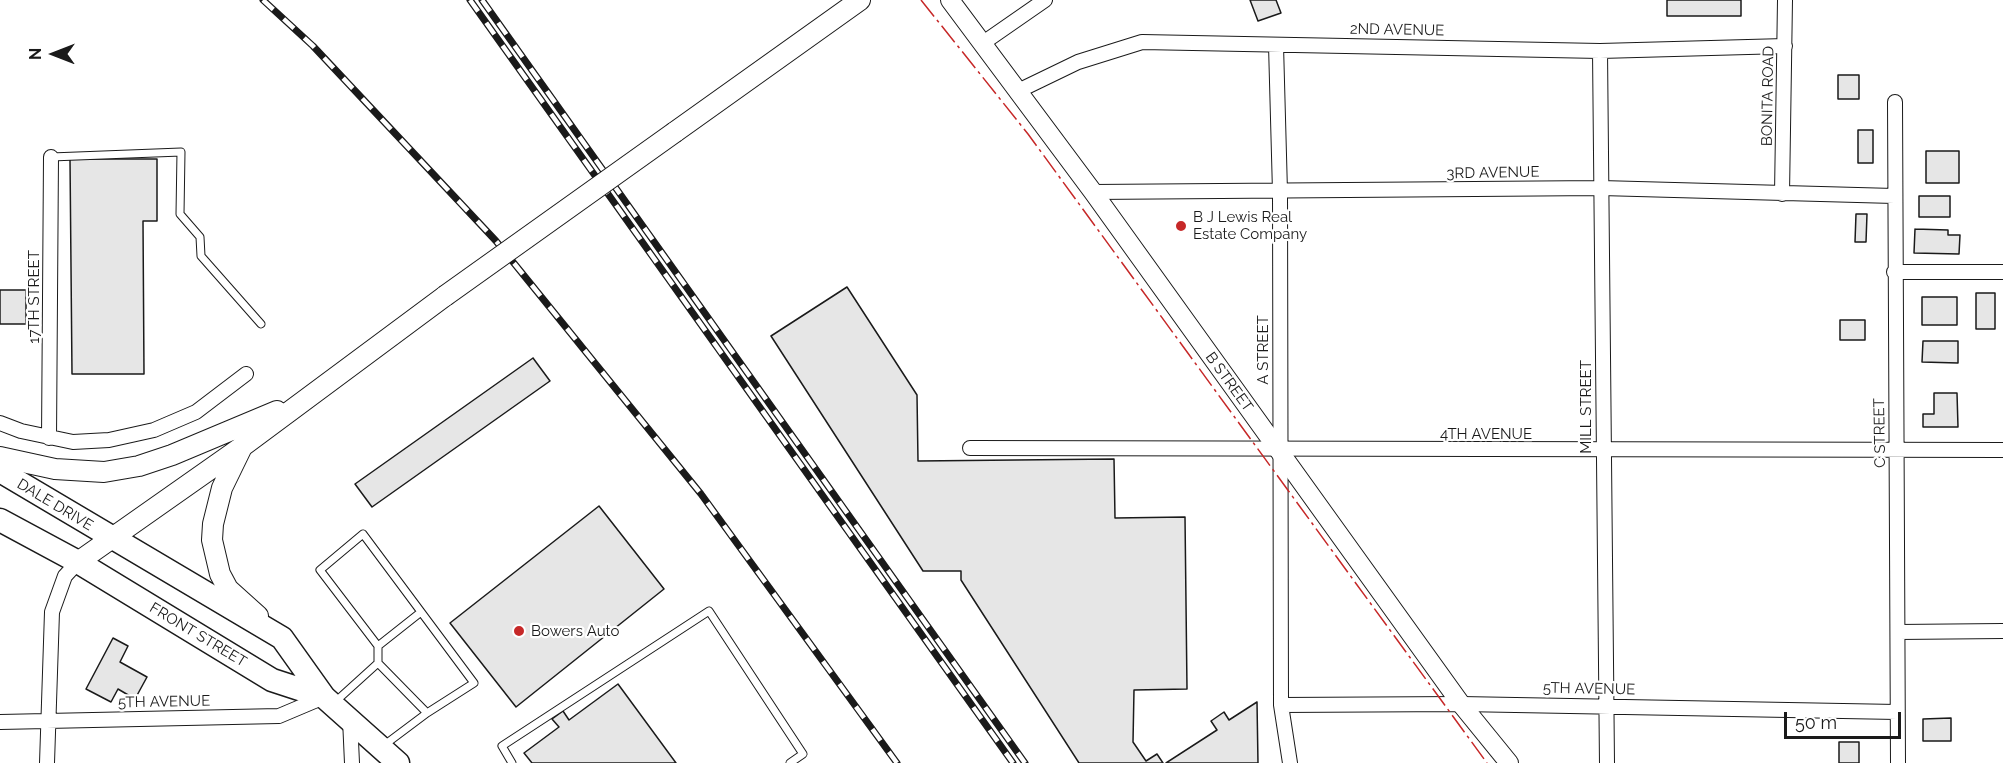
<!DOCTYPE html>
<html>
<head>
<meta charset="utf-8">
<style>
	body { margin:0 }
	#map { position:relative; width:2003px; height:763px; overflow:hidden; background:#fff; font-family:Raleway,sans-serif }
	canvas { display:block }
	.north { position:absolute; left:24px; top:24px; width:60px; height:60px; -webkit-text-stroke:4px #fff; paint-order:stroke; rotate:270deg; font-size:16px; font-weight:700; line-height:24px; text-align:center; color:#1a1a1a }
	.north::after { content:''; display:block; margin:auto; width:21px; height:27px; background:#1a1a1a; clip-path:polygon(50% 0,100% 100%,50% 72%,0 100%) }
	.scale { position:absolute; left:1784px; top:712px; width:117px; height:27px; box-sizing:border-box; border:3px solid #1a1a1a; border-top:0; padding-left:8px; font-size:18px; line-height:21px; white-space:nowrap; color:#1a1a1a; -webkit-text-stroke:4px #fff; paint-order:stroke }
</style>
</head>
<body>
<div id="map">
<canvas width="2003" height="763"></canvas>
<div class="north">N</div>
<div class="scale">50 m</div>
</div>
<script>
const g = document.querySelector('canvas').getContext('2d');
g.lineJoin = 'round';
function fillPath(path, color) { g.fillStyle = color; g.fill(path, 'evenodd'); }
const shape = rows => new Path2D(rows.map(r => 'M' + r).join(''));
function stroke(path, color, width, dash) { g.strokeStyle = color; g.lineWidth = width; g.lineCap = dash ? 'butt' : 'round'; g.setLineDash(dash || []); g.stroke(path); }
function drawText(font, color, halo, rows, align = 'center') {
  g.font = font + ' Raleway,sans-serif'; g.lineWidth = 4.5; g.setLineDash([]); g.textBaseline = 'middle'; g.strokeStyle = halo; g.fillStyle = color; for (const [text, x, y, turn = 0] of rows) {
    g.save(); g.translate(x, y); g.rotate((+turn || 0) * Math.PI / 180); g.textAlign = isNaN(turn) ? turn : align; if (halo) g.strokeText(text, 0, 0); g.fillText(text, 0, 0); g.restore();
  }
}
const building = shape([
	[1250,0,1276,0,1281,13,1258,21,1250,0],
	[1667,0,1741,0,1741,16,1667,16,1667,0],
	[1838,75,1859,75,1859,99,1838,99,1838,75],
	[1858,130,1873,130,1873,163,1858,163,1858,130],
	[1926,151,1959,151,1959,183,1926,183,1926,151],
	[70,159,157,159,157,221,143,221,144,374,72,374,70,159],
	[1919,196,1950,196,1950,217,1919,217,1919,196],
	[1856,214,1867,214,1866,242,1855,242,1856,214],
	[1915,229,1948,230,1948,235,1960,235,1959,254,1914,253,1915,229],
	[847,287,917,395,918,461,1114,459,1115,518,1185,517,1187,689,1134,690,1133,742,1146,761,1157,754,1163,763,1079,763,961,580,961,571,923,571,771,336,847,287],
	[0,290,26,290,26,324,0,324,0,290],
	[1976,293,1995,293,1995,329,1976,329,1976,293],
	[1922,297,1957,297,1957,325,1922,325,1922,297],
	[1840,320,1865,320,1865,340,1840,340,1840,320],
	[1923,341,1958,341,1958,363,1922,362,1923,341],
	[533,358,550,381,372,507,355,484,533,358],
	[1934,393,1957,393,1958,427,1923,427,1923,414,1934,414,1934,393],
	[599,506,664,589,516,707,450,623,599,506],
	[113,638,128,646,120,662,147,677,135,699,118,689,111,702,86,689,113,638],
	[618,684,676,763,532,763,524,753,559,727,552,719,563,711,569,720,618,684],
	[1257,702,1258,763,1166,763,1217,730,1211,721,1224,712,1229,720,1257,702],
	[1951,718,1951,741,1923,741,1923,719,1951,718],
	[1839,742,1859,742,1859,763,1839,763,1839,742]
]);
fillPath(building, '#e6e6e6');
stroke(building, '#1a1a1a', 1.5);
const service = shape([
	[51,157,181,152,180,214,200,237,201,256,261,324],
	[378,646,421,612],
	[378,663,378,646,320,570,363,534,474,683,427,713],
	[335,702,378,663,427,713,383,746],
	[512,763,502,746,709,611,803,754,790,763]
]);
const minor = shape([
	[983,43,1045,0],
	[1276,45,1280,192,1281,705,1290,763],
	[1600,51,1607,763],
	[1018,91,1078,62,1142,42,1600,51,1785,46],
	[1895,102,1898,763],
	[1093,192,1601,188,1894,196],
	[1782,194,1785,0],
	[1894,272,2003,272],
	[0,423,21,431,73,442,109,440,154,430,196,412,246,374],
	[49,438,51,157],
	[970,448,2003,450],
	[1898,632,2003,631],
	[1281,705,1461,704,1897,712],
	[350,719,352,763],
	[0,722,279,716,324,697],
	[47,763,52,612,65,576,78,562]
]);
const tertiary = shape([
	[950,0,1093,192,1461,704,1509,763]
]);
const secondary = shape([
	[675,132,860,0],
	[241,449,222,488,213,524,212,540,220,574,228,589,258,616],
	[0,457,55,469,104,472,139,466,172,455,277,411],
	[78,562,243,446,445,296]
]);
const primary = shape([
	[0,471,282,638,324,697,398,763],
	[0,520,78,562,272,680,324,697]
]);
stroke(service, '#1a1a1a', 9);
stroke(minor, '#1a1a1a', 16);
stroke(tertiary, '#1a1a1a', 20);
stroke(secondary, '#1a1a1a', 22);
stroke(primary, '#1a1a1a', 25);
stroke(service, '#fff', 7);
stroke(minor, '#fff', 14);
stroke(tertiary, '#fff', 18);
stroke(secondary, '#fff', 20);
stroke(primary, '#fff', 22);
const rail = shape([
	[263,0,313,46,496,241,701,494,897,763],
	[470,0,1013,763],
	[482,0,1025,763]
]);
stroke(rail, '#1a1a1a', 7);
stroke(rail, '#fff', 4.5, [14]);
const secondaryBridge = shape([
	[445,296,675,132]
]);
stroke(secondaryBridge, '#1a1a1a', 22, []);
stroke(secondaryBridge, '#fff', 20);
stroke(shape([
	[921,0,1028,134,1487,763]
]), '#c62828', 1.5, [21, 4.5, 3, 4.5]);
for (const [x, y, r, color] of [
	[1181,226,6,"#c62828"],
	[519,631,6,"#c62828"]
]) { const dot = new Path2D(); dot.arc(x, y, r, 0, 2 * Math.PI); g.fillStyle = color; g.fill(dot); stroke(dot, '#fff', 2); }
drawText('15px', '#1a1a1a', '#fff', [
	["2ND AVENUE",1397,30,1],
	["BONITA ROAD",1768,96,-89],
	["3RD AVENUE",1493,173,-1],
	["17TH STREET",34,297,-90],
	["A STREET",1263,350,-90],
	["B STREET",1229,382,54],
	["MILL STREET",1586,407,-90],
	["C STREET",1880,433,-91],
	["4TH AVENUE",1486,434],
	["DALE DRIVE",55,505,31],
	["FRONT STREET",198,635,31],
	["5TH AVENUE",1589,689,1],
	["5TH AVENUE",164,702,-1]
]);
drawText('15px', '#1a1a1a', '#fff', [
	["B J Lewis Real",1193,217],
	["Estate Company",1193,234],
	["Bowers Auto",531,631]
], 'left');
</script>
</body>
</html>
